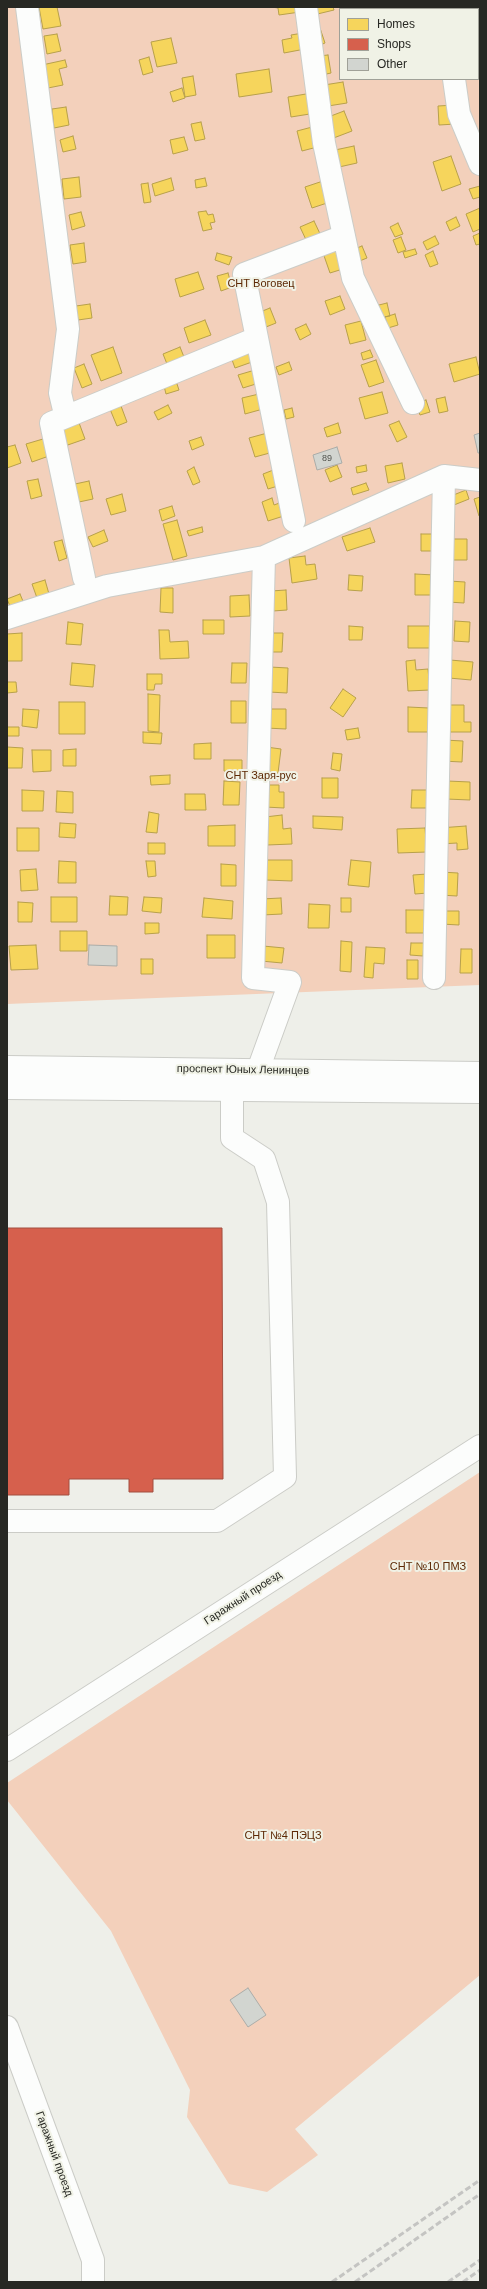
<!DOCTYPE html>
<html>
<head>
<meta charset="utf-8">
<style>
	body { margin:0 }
	#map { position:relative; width:487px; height:2289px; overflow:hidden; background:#eeefe9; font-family:Helvetica,sans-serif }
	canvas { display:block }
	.frame { position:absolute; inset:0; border:8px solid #272823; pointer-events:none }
	.legend { position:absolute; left:339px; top:8px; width:140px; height:72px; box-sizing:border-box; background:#f0f2e6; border:1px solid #a0a198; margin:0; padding:5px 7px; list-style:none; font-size:12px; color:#272823 }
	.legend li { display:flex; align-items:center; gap:8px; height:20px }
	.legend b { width:20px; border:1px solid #a0a198 }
</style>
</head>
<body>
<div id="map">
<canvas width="487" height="2289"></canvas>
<div class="frame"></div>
<ul class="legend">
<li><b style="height:11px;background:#f6d55c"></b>Homes</li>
<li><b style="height:11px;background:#d6604d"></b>Shops</li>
<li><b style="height:11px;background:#d2d5d0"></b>Other</li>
</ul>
</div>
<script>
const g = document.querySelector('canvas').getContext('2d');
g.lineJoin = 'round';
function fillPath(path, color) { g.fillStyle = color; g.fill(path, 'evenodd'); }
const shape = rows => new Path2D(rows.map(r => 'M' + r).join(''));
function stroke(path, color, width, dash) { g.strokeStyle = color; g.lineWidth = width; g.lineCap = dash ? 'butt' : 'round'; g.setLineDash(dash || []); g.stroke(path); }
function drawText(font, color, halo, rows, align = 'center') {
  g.font = font + ' Helvetica,sans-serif'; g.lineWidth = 4; g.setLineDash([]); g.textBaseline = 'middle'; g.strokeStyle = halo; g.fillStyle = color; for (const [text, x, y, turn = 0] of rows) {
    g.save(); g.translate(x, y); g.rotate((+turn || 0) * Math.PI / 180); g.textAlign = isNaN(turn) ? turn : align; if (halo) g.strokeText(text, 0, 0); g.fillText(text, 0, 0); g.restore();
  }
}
fillPath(shape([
	[7,7,480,7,480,985,7,1004],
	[340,9,478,9,478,79,340,79],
	[480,1472,480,1975,295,2129,318,2155,267,2192,229,2184,187,2117,190,2090,111,1931,7,1800,7,1783]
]), '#f3d0bb');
const homes = shape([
	[39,7,57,7,61,26,43,29,39,7],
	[272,7,299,7,300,12,279,15,278,8,272,7],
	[303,7,333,7,334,10,305,17,303,7],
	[417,7,444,7,445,9,418,9,417,7],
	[480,25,480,41,478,42,478,26,480,25],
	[321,31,325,43,318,46,315,33,321,31],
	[303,33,305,49,284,53,282,40,292,38,291,35,303,33],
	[57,34,61,51,47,54,44,36,57,34],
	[171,38,177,63,157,67,151,42,171,38],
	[328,55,331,73,322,75,319,56,328,55],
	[149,57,153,72,143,75,139,60,149,57],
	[65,60,67,67,59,69,63,85,48,88,42,65,65,60],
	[269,69,272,92,239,97,236,74,269,69],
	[193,76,196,95,185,97,182,78,193,76],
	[343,82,347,103,328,106,324,85,343,82],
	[182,88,185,98,173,102,170,92,182,88],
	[312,93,316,113,291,117,288,97,312,93],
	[455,105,456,124,439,125,438,106,455,105],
	[66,107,69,125,54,128,52,109,66,107],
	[344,111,352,131,331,139,323,119,344,111],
	[201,122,205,139,195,141,191,124,201,122],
	[316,126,321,146,302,151,297,131,316,126],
	[73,136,76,149,63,152,60,140,73,136],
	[184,137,188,150,173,154,170,140,184,137],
	[354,146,357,163,339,167,335,150,354,146],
	[451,156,461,184,442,191,433,162,451,156],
	[79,177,81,197,64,199,62,179,79,177],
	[171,178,174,190,155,196,152,184,171,178],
	[205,178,207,186,196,188,195,180,205,178],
	[326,180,333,201,312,208,305,187,326,180],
	[148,183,151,202,144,203,141,184,148,183],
	[480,186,480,197,473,199,469,189,480,186],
	[480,208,480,229,473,232,466,214,480,208],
	[206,211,208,215,213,214,215,222,210,223,212,229,203,231,198,212,206,211],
	[81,212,85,226,72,230,69,215,81,212],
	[456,217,460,226,450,231,446,222,456,217],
	[314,221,322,238,308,244,300,227,314,221],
	[398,223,403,234,395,237,390,227,398,223],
	[480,233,480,244,476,245,473,236,480,233],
	[435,236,439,244,427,250,423,242,435,236],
	[401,237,406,250,398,253,393,240,401,237],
	[84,243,86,262,73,264,70,245,84,243],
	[339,245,346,268,330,273,322,250,339,245],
	[362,246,367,258,352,264,347,252,362,246],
	[415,249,417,254,405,258,403,252,415,249],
	[433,251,438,264,430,267,425,255,433,251],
	[217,253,232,257,229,265,215,260,217,253],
	[198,272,204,289,180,297,175,279,198,272],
	[228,273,232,287,221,291,217,276,228,273],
	[340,296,345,309,330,315,325,301,340,296],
	[387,303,390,316,378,318,375,306,387,303],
	[90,304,92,318,78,320,76,306,90,304],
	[270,308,276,323,266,327,260,312,270,308],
	[395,314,398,325,388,328,385,317,395,314],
	[205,320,211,335,189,343,184,328,205,320],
	[361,321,366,340,350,344,345,325,361,321],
	[306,324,311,334,300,340,295,329,306,324],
	[113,347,122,373,101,381,91,355,113,347],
	[180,347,184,357,167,364,163,354,180,347],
	[248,350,252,362,235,368,231,357,248,350],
	[370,350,373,357,363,360,361,353,370,350],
	[476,357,480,374,454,382,449,364,476,357],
	[376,360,384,382,369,387,361,365,376,360],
	[289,362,292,370,279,375,276,367,289,362],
	[84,364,92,384,82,388,74,368,84,364],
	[255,370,259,383,243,388,238,375,255,370],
	[175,378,179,390,166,394,163,382,175,378],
	[382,392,388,413,365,419,359,398,382,392],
	[259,394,263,409,245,414,242,398,259,394],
	[445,397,448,411,439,413,436,399,445,397],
	[118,398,127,422,117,426,107,402,118,398],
	[426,400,430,412,420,415,416,403,426,400],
	[168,405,172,413,158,420,154,412,168,405],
	[292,408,294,417,286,419,284,410,292,408],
	[78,420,85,439,62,447,55,428,78,420],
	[399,421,407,437,397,442,389,425,399,421],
	[338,423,341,433,327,437,324,428,338,423],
	[271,432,277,451,255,457,249,438,271,432],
	[201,437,204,445,192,450,189,441,201,437],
	[43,439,49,456,32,462,26,444,43,439],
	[15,445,21,463,7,468,7,447,15,445],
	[402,463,405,479,388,483,385,466,402,463],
	[337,465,342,477,330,482,325,470,337,465],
	[366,465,367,471,357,473,356,467,366,465],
	[194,467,200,482,193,485,187,471,194,467],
	[276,469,281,485,268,489,263,474,276,469],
	[38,479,42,496,31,499,27,481,38,479],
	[89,481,93,499,79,502,75,484,89,481],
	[366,483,369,490,353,495,351,488,366,483],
	[466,490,469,499,454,505,451,496,466,490],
	[122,494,126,511,111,515,106,499,122,494],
	[480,497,480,516,479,516,474,499,480,497],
	[272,498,274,505,285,501,290,514,268,521,262,502,272,498],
	[172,506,175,516,162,521,159,510,172,506],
	[177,520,187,556,173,560,163,524,177,520],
	[202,527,203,532,189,536,187,531,202,527],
	[370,528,375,542,347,551,342,537,370,528],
	[104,530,108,541,93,547,88,537,104,530],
	[421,534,438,534,438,551,421,551,421,534],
	[448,539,467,539,467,560,448,560,448,539],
	[62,540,67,558,59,561,54,542,62,540],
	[305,556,306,565,315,564,317,579,292,583,289,558,305,556],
	[415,574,434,575,434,595,415,595,415,574],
	[349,575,363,576,362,591,348,590,349,575],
	[45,580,49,594,37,598,32,584,45,580],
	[449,581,465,582,464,603,448,602,449,581],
	[161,588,173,588,173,613,160,612,161,588],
	[286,590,287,610,273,611,271,591,286,590],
	[20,594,25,606,12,611,7,599,20,594],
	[249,595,250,616,230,617,230,596,249,595],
	[203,620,224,620,224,634,203,634,203,620],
	[455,621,470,622,469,642,454,641,455,621],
	[68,622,83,624,81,645,66,644,68,622],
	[349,626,363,627,362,640,349,640,349,626],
	[408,626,432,626,431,648,408,648,408,626],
	[159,630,169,630,170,642,188,641,189,658,160,659,159,630],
	[22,633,22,661,7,661,7,634,22,633],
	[268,633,283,633,282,652,268,652,268,633],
	[415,660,416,670,428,669,430,690,408,691,406,661,415,660],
	[450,660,473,662,471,680,449,678,450,660],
	[72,663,95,665,93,687,70,685,72,663],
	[232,663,247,663,246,683,231,683,232,663],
	[270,667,288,668,287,693,269,692,270,667],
	[147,674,162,674,162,684,155,684,154,690,147,690,147,674],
	[7,682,16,682,17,692,7,693,7,682],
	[343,689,356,698,343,717,330,708,343,689],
	[148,694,160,695,159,732,148,731,148,694],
	[231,701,246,701,246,723,231,723,231,701],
	[59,702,85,702,85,734,59,734,59,702],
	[444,705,464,705,464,722,471,722,471,732,444,732,444,705],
	[408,707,429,708,428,732,408,732,408,707],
	[23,709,39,710,37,728,22,726,23,709],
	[267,709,286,709,286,729,266,728,267,709],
	[7,727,19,727,19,736,7,736,7,727],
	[358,728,360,738,347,740,345,730,358,728],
	[143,732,162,733,161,744,143,743,143,732],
	[444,740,463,741,462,762,442,761,444,740],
	[211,743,211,759,194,759,194,744,211,743],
	[7,747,23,748,22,768,7,768,7,747],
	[266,747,281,749,278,773,264,771,266,747],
	[76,749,76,766,63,766,63,750,76,749],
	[32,750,51,750,51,771,33,772,32,750],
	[333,753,342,754,340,771,331,769,333,753],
	[224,760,242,760,242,772,224,771,224,760],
	[170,775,170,784,151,785,150,776,170,775],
	[322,778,338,778,338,798,322,798,322,778],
	[224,781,240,782,239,805,223,805,224,781],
	[447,781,470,782,470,800,446,799,447,781],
	[265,785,279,785,279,792,284,792,284,808,265,807,265,785],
	[22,790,44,791,43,811,22,811,22,790],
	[412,790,431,790,431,808,411,808,412,790],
	[57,791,73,792,73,813,56,812,57,791],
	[185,794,205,794,206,810,185,810,185,794],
	[149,812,159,814,157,833,146,832,149,812],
	[282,815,283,829,291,828,292,844,267,845,265,817,282,815],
	[313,816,343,817,342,830,313,828,313,816],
	[60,823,76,824,75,838,59,837,60,823],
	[235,825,235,846,208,846,208,826,235,825],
	[466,826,468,849,457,850,457,843,440,844,439,828,466,826],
	[17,828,39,828,39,851,17,851,17,828],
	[425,828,427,852,398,853,397,829,425,828],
	[148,843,165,843,165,854,148,854,148,843],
	[267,860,292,860,292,881,266,880,267,860],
	[351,860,371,862,369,887,348,885,351,860],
	[59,861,76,862,76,883,58,883,59,861],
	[146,861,155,861,156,876,148,877,146,861],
	[221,864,236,865,236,886,221,886,221,864],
	[36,869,38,890,21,891,20,870,36,869],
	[441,872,458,873,457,896,440,895,441,872],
	[427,874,428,893,415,894,413,875,427,874],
	[110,896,128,897,127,915,109,915,110,896],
	[51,897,77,897,77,922,51,922,51,897],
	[144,897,162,898,161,913,142,911,144,897],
	[204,898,233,901,232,919,202,917,204,898],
	[281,898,282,914,262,915,261,899,281,898],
	[341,898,351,898,351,912,341,912,341,898],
	[18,902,33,903,32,922,18,922,18,902],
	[309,904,330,905,329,928,308,928,309,904],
	[406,910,425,910,425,933,406,933,406,910],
	[441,911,459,911,459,925,441,924,441,911],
	[145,923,159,923,159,933,145,934,145,923],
	[60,931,87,931,87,951,60,951,60,931],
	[207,935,235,935,235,958,207,958,207,935],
	[341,941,352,942,351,972,340,971,341,941],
	[411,943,424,943,423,956,410,955,411,943],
	[36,945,38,969,11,970,9,946,36,945],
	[263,946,284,948,282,963,261,961,263,946],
	[366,947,385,948,384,964,374,963,373,978,364,977,366,947],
	[461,949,472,949,472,973,460,973,461,949],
	[141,959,153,959,153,974,141,974,141,959],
	[407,960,418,960,418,979,407,979,407,960]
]);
fillPath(homes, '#f6d55c');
stroke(homes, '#b8a14b', 1);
const shops = shape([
	[7,1228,222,1228,223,1479,153,1479,153,1492,129,1492,129,1479,69,1479,69,1495,7,1495,7,1228]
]);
fillPath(shops, '#d6604d');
stroke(shops, '#a24f40', 1);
const building = shape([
	[480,433,480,453,478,453,474,435,480,433],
	[337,447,342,463,317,470,313,455,337,447],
	[89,945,117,946,117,966,88,965,89,945],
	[248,1988,266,2015,248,2027,230,2000,248,1988]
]);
fillPath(building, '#d2d5d0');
stroke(building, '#abada9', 1);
const minor = shape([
	[27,7,68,329,60,393,65,414],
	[306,7,324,143,353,278,413,403],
	[445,7,445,9],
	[454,79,459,114,480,164],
	[294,521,244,274,344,236],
	[264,557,444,476,480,480],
	[84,578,51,423,257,338],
	[7,618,107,586,264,557,253,978,290,982,258,1070],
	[434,978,444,476],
	[7,1521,217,1521,285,1477,278,1202,264,1159,232,1138,232,1091],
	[7,1750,480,1446],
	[7,2027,93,2260,93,2282]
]);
const major = shape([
	[7,1067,480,1073],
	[7,1088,480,1092]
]);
stroke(minor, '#cbccc7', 24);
stroke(major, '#cbccc7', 24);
stroke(minor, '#fcfdfc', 22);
stroke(major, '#fcfdfc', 22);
stroke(shape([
	[332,2282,480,2180],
	[355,2282,480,2194],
	[448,2282,480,2260],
	[463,2282,480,2270]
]), '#c4c4c2', 3, [6, 3]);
drawText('9px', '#52534e', null, [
	["89",327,459]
]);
drawText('11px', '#5d2905', '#f0f2e6', [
	["СНТ Воговец",261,284],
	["СНТ Заря-рус",261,776],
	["СНТ №10 ПМЗ",428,1567],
	["СНТ №4 ПЭЦЗ",283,1836]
]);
drawText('11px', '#272823', '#f0f2e6', [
	["проспект Юных Ленинцев",243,1070,1],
	["Гаражный проезд",243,1598,-33],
	["Гаражный проезд",54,2154,70]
]);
</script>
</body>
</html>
